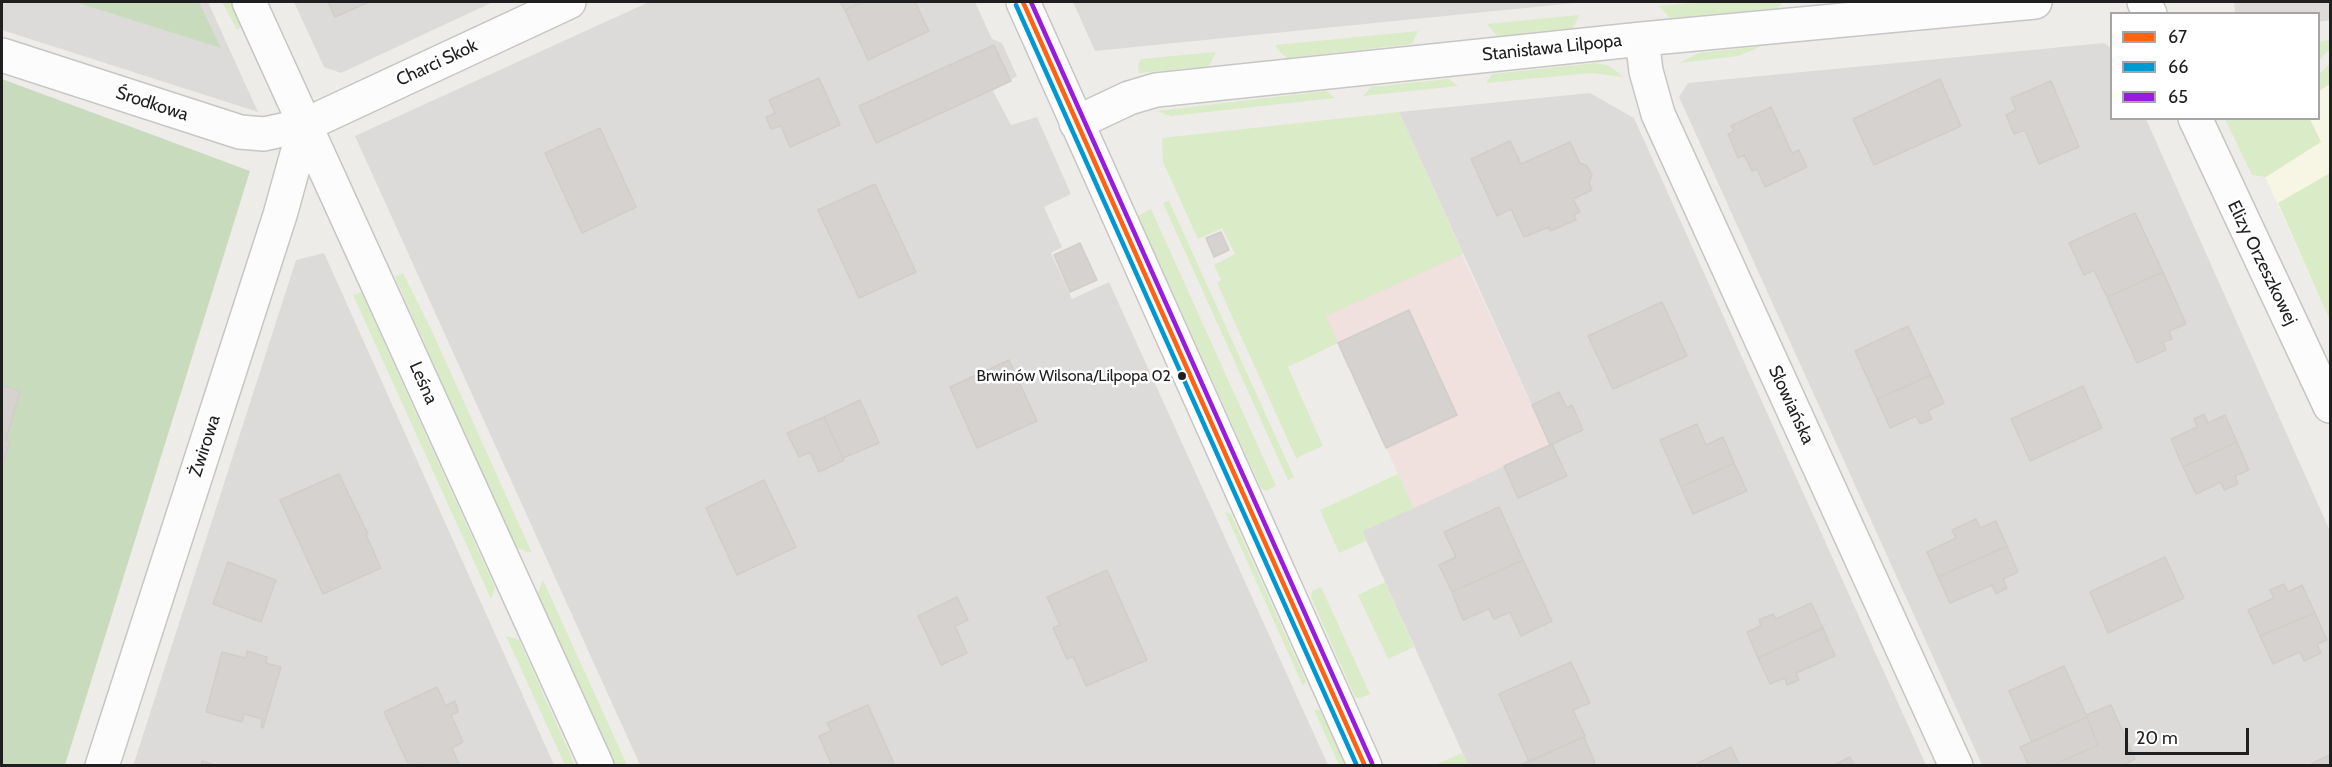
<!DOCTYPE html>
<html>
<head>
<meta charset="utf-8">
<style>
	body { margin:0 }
	#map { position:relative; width:2332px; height:767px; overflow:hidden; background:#eeece8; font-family:Cabin,sans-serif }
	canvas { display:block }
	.frame { position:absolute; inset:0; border:3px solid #1f1f1f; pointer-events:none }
	.legend { position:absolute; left:2110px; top:12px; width:210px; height:108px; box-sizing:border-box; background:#fff; border:2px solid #a5a5a5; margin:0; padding:8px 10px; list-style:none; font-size:18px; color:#1f1f1f }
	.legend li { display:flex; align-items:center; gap:12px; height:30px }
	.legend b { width:30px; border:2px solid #a5a5a5 }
	.scale { position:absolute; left:2125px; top:728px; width:124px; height:27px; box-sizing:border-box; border:3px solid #1f1f1f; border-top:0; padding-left:8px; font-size:18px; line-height:21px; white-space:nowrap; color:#1f1f1f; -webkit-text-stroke:4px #fff; paint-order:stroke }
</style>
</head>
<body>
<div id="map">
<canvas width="2332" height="767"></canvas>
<div class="frame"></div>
<ul class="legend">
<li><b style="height:8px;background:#ff6213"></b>67</li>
<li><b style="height:8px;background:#0098d4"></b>66</li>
<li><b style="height:8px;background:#991bdf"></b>65</li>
</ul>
<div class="scale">20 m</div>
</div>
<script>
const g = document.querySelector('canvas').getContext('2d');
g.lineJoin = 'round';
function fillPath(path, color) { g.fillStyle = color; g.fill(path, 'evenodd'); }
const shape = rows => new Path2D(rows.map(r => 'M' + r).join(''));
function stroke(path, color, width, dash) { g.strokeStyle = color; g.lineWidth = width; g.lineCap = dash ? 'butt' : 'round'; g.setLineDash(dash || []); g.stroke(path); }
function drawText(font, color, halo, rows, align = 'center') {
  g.font = font + ' Cabin,sans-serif'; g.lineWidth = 5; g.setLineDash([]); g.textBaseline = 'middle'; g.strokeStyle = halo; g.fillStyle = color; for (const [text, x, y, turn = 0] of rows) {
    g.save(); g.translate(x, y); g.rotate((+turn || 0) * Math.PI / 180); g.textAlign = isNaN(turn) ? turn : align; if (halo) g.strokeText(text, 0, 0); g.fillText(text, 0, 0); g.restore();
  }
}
fillPath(shape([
	[2,2,208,2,258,112,2,30],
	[294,2,493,2,341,73,324,67],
	[649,2,975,2,992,39,1002,43,1017,76,993,91,1011,125,1037,117,1071,194,1044,207,1062,247,1051,253,1072,299,1109,282,1328,765,640,765,355,136],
	[1073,2,1585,2,1095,51],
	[2104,43,2111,48,2112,118,2146,119,2330,531,2330,765,1982,765,1679,97,1688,83],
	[1590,93,1634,118,1926,765,1468,765,1362,531,1550,445,1399,112],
	[324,253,554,765,133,766,296,260]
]), '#dddbd9');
fillPath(shape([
	[1461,253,1550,445,1414,508,1325,316]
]), '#f0e0de');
fillPath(shape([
	[2330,84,2330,321,2246,134,2271,119,2318,118,2319,91]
]), '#f7f6e4');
fillPath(shape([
	[2234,2,2330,2,2330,20,2319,22,2318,14,2235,13]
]), '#dcdbd9');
fillPath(shape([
	[222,2,230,2,241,27,237,30],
	[1705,2,1783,2,1778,8,1670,18,1659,6],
	[1579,15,1573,28,1497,36,1487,24],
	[1418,31,1412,44,1287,58,1277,49,1276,45],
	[2330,40,2330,49,2319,60,2319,41],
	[1762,46,1738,56,1679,63,1699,53],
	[1216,52,1209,66,1139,73,1138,64,1141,59],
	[1596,63,1609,66,1624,77,1591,73,1486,83,1492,74],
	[2330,64,2330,84,2319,91,2319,74],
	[1449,79,1458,86,1363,96,1371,87],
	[1326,91,1335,98,1171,116,1156,111],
	[1399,112,1463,254,1326,316,1338,343,1288,367,1323,446,1296,458,1217,283,1221,280,1214,265,1235,254,1222,228,1198,239,1163,162,1162,138],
	[2225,119,2310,119,2321,142,2266,177,2252,175],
	[2330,173,2330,321,2278,203],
	[1169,201,1294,477,1288,480,1163,203],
	[1151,209,1276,486,1266,491,1261,488,1138,216],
	[403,273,431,329,532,553,516,548,395,277],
	[361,292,495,588,491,599,353,295],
	[1398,474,1414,508,1363,531,1366,541,1339,553,1320,510],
	[1225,512,1231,514,1306,681,1303,686],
	[543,580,627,765,613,765,537,595],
	[1385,582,1414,647,1388,659,1358,595],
	[1321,587,1370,694,1361,698,1355,697,1311,597,1312,591],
	[506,636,519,640,575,765,565,765],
	[1314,710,1320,710,1345,765,1339,765],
	[1462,753,1468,765,1435,765]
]), '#daebc7');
fillPath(shape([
	[75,2,199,2,221,48],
	[2,79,250,171,65,765,2,765]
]), '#c8dcbd');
const building = shape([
	[328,2,369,2,335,17,328,2],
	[840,2,864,2,845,10,840,2],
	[864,2,915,2,929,31,868,60,845,10,864,2],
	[994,45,1011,81,876,143,859,106,994,45],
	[819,78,840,125,790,147,781,126,771,129,766,117,775,113,769,100,819,78],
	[1940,79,1961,126,1874,165,1853,119,1940,79],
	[2051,81,2079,147,2039,164,2025,130,2014,134,2006,115,2016,110,2011,98,2051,81],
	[1771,107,1792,153,1799,150,1807,167,1765,187,1757,169,1752,171,1744,155,1738,158,1728,134,1734,131,1731,126,1771,107],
	[600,128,636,207,582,233,545,153,600,128],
	[1510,141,1521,164,1570,142,1580,163,1587,166,1592,175,1589,183,1592,190,1573,199,1580,212,1574,215,1576,220,1550,231,1549,227,1524,237,1511,209,1497,216,1471,159,1510,141],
	[875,184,916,272,859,298,818,210,875,184],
	[2135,213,2163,272,2107,297,2094,270,2084,275,2069,243,2135,213],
	[1221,232,1229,250,1214,257,1206,238,1221,232],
	[1080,243,1097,280,1070,292,1054,255,1080,243],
	[2163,272,2186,324,2169,331,2172,339,2163,342,2166,350,2137,363,2107,297,2163,272],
	[1662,302,1687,356,1613,389,1588,336,1662,302],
	[1409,310,1457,415,1386,448,1338,343,1409,310],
	[1908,326,1931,375,1877,399,1855,351,1908,326],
	[1009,360,1037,421,977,448,950,387,1009,360],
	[1931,375,1944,403,1928,411,1932,419,1920,424,1916,416,1890,428,1877,399,1931,375],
	[2,385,20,391,6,440,10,442,3,463,2,385],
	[2083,386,2102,428,2030,461,2011,419,2083,386],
	[1559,392,1567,408,1572,405,1583,430,1550,445,1532,405,1559,392],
	[860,400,879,443,843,458,824,417,860,400],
	[2204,414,2208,423,2225,415,2237,442,2183,467,2171,439,2197,427,2194,419,2204,414],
	[824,417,844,460,819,472,810,452,799,457,787,433,824,417],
	[1697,424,1706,445,1723,437,1734,463,1681,487,1660,440,1697,424],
	[2237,442,2249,470,2235,476,2238,484,2224,490,2221,482,2196,494,2183,467,2237,442],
	[1552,444,1567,476,1518,498,1504,466,1552,444],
	[1734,463,1747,491,1693,514,1681,487,1734,463],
	[339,474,368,534,366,535,381,568,323,594,280,500,339,474],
	[764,480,796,547,737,575,706,508,764,480],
	[1499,507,1523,560,1452,592,1439,565,1456,557,1444,532,1499,507],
	[1976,519,1980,528,1996,521,2007,546,1938,577,1927,552,1956,538,1952,530,1976,519],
	[2007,546,2018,572,2003,579,2007,588,1996,594,1992,585,1950,603,1938,577,2007,546],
	[2165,557,2184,598,2108,633,2090,592,2165,557],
	[1523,560,1552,621,1521,636,1510,612,1494,619,1489,609,1463,620,1452,592,1523,560],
	[228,562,276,580,261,622,213,604,228,562],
	[1107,570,1147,660,1086,686,1073,656,1067,659,1053,628,1060,625,1047,597,1107,570],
	[2284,584,2288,592,2302,585,2315,613,2260,636,2248,610,2274,598,2270,590,2284,584],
	[957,597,968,620,955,626,967,653,941,665,918,616,957,597],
	[1811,603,1823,628,1758,658,1747,632,1761,626,1759,620,1773,614,1776,619,1811,603],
	[2315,613,2327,640,2317,644,2321,653,2304,661,2300,652,2273,664,2260,636,2315,613],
	[1823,628,1835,656,1796,673,1799,680,1787,685,1785,678,1770,684,1758,658,1823,628],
	[247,651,267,657,266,663,281,667,263,728,261,727,262,719,244,714,242,722,206,712,222,652,246,658,247,651],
	[1571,662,1590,703,1573,710,1585,736,1529,762,1499,694,1571,662],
	[2064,666,2087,717,2032,742,2009,691,2064,666],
	[437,687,446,706,455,701,458,712,451,715,463,742,452,748,459,764,422,766,420,762,409,766,384,712,437,687],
	[868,705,895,766,832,766,819,736,831,731,827,723,868,705],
	[2111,705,2135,759,2121,766,2051,766,2098,745,2086,715,2111,705],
	[2087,717,2098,745,2051,766,2029,766,2020,747,2087,717],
	[1584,737,1595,763,1588,766,1518,766,1584,737],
	[1731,747,1740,766,1692,766,1731,747],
	[2330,755,2330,766,2313,766,2312,763,2330,755],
	[1850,757,1854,766,1832,766,1850,757],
	[202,761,217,766,201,766,202,761]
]);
fillPath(building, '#d5d2cf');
stroke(building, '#d1cec9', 1.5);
const minor = shape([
	[249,2,597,766],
	[1023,2,1365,766],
	[2144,2,2150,14],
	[1642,39,1646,71,1658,114,1956,766],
	[2,55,240,132,264,134,305,125,569,2],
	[2195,118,2330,406],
	[1076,123,1129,98,1156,90,1642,39,2035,2],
	[102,766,280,215,305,125]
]);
stroke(minor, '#c6c6c4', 36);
stroke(minor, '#fcfcfc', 33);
stroke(shape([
	[1023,2,1365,766]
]), '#ff6213', 4.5);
stroke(shape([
	[1016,5,1357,766]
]), '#0098d4', 4.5);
stroke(shape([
	[1031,2,1372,763]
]), '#991bdf', 4.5);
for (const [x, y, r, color] of [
	[1182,376,5,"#1f1f1f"]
]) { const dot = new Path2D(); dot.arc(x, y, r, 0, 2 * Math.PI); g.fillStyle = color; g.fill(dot); stroke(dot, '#fff', 2); }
drawText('16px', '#1f1f1f', '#fff', [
	["Brwinów Wilsona/Lilpopa 02",1171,376]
], 'right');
drawText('18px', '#1f1f1f', '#fff', [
	["Stanisława Lilpopa",1552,48,-6],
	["Charci Skok",437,63,-25],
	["Środkowa",152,104,18],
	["Elizy Orzeszkowej",2262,263,64],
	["Leśna",423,383,66],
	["Słowiańska",1791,405,65],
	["Żwirowa",205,446,-72]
]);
</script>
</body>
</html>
